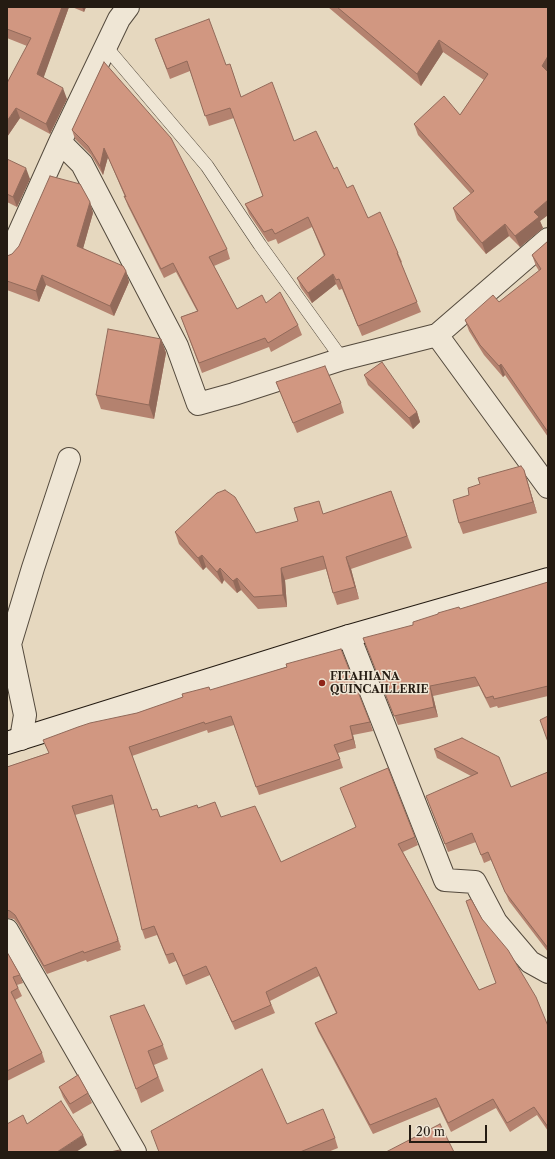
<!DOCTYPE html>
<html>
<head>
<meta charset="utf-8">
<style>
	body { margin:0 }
	#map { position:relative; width:555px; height:1159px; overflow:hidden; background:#e6d8bf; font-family:"Libre Caslon Text",serif }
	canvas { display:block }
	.frame { position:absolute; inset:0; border:8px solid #241b12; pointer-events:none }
	.scale { position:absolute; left:409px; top:1125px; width:78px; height:18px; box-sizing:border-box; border:2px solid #241b12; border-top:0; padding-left:5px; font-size:12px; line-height:14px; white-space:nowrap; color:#241b12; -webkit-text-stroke:3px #efe6d5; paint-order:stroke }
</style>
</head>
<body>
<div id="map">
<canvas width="555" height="1159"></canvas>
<div class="frame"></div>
<div class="scale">20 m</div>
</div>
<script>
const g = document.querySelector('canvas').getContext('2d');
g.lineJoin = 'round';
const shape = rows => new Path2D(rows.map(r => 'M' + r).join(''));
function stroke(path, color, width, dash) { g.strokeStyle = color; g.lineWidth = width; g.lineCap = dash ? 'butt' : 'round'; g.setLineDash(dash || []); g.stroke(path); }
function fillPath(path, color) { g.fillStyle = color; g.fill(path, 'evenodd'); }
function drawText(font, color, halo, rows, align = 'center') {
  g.font = font + ' "Libre Caslon Text",serif'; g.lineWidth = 3; g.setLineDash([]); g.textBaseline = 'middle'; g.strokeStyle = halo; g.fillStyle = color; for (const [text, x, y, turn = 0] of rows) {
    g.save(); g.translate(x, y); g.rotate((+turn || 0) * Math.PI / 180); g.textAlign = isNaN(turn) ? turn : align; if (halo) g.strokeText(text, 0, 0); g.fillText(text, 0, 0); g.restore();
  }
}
const service = shape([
	[106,47,207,166,260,245,342,359]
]);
const minor = shape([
	[128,7,119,19,60,142,82,164,177,346,198,404,234,394,342,359,437,335],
	[548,239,437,335,548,487],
	[7,255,11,251,60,142],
	[349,636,445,880,475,882,496,922,530,962,548,972],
	[21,739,25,715,10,644,33,568,69,459],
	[7,930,135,1152]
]);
const secondary = shape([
	[7,743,349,636,548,579]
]);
stroke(service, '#544a3d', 14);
stroke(minor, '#544a3d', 24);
stroke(secondary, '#241b12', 24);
stroke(service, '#efe6d5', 13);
stroke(minor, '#efe6d5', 22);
stroke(secondary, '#efe6d5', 22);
fillPath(shape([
	[7,7,69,7,43,78,67,99,50,134,20,118,7,137,27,46,7,38],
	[72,7,86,7,84,12],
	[328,7,548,7,548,215,540,221,543,228,520,247,509,236,486,254,457,220,453,208,471,194,418,135,414,124,460,115,484,80,443,52,421,86],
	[155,39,226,65,233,73,241,97,294,141,334,169,368,218,398,253,402,262,401,263,421,312,362,336,342,289,339,290,336,284,312,303,301,288,297,278,324,256,312,227,278,244,276,239,268,242,249,214,245,204,263,196,234,118,209,126,190,71,170,79],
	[104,62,227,249,230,259,214,266,237,309,266,303,298,325,302,335,271,352,269,347,202,373,181,317,197,311,176,272,164,278,128,206,124,196,125,197,108,157,103,175,91,155,75,139,72,130],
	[7,159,30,179,17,207,7,202],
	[90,202,93,213,83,248,126,271,129,282,114,316,46,285,39,302,7,290,7,256,12,254],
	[548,241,548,437,505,375,503,377,484,355,469,331,465,320,499,302,539,271,536,266,532,255],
	[161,339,166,353,154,419,101,409,96,395],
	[364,375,417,412,420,422,413,429,368,385],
	[276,382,341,403,344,413,297,433],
	[524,470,527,480,537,513,463,534,459,523,469,495,480,484],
	[391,491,412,548,351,569,359,599,337,605,333,593,326,569,285,580,287,607,258,609,241,590,237,593,224,580,222,584,206,567,203,570,179,544,175,532,256,533,324,514],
	[548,582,548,696,498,708,497,706,490,708,479,686,433,696,438,717,398,725,367,647,413,625,460,609],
	[210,690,370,722,373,731,353,735,356,748,338,753,343,768,259,795,234,725,208,733,207,730,132,756,152,810,160,817,198,808,221,817,281,862,415,837,418,845,403,852,479,990,496,983,482,919,548,1026,548,1131,537,1115,510,1132,496,1108,451,1132,439,1107,373,1134,318,1031,315,1023,336,1013,319,976,270,1001,275,1013,235,1030,210,975,186,985,176,961,169,964,157,935,145,939,142,930,114,804,75,815,121,947,120,948,121,950,87,962,86,960,47,974,18,924,14,919,7,918,7,767,48,753,137,713],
	[434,749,511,787,548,772,548,952,509,901,491,860,484,863,476,842,448,852,429,804,471,776,437,758],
	[7,952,20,975,23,983,17,985,22,996,15,1000,42,1053,45,1062,7,1081],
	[110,1016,163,1045,168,1059,154,1065,164,1091,141,1103],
	[59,1087,88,1093,92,1103,73,1114,63,1097],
	[287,1124,335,1138,338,1148,328,1152,159,1152]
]), '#b4826f');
fillPath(shape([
	[62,7,69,7,41,85,37,74],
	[82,7,86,7,84,12],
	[439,40,443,52,421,86,417,74],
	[548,56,548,74,542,66],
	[63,88,67,99,50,134,46,124],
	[16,108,20,118,7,137,7,121],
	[104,148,108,157,103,175,100,166],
	[26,168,30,179,17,207,13,197],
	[548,200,548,215,540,221,543,228,520,247,515,236,534,212],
	[90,202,93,213,81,256,77,246],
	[505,224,509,236,486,254,482,243],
	[126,271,129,282,114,316,110,306],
	[333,274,336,284,312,303,308,293],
	[42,275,46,285,39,302,36,291],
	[161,339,166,353,154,419,149,405],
	[501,364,505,375,503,377,499,366],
	[417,412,420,422,413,429,409,418],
	[524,470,527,480,537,513,533,502],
	[202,555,206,567,203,570,198,558],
	[346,557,351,569,359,599,355,587],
	[220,568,224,580,222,584,217,572],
	[281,568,285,580,287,607,283,595],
	[237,578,241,590,237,593,233,581],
	[430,686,433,696,438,717,434,707],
	[350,726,353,735,356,748,353,739],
	[83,1135,87,1145,76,1152,57,1152]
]), '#926a5a');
const building = shape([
	[7,7,62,7,37,74,63,88,46,124,16,108,7,121,7,83,31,38,7,29,7,7],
	[337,7,548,7,548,56,542,66,548,72,548,200,534,212,539,217,515,236,505,224,482,243,453,208,474,191,414,124,444,96,460,115,488,74,439,40,417,74,337,7],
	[209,19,226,65,230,64,241,97,272,82,294,141,316,131,334,169,337,167,347,188,353,185,368,218,380,212,398,253,397,253,417,302,358,326,339,279,336,280,333,274,308,293,297,278,325,255,308,217,275,234,272,229,264,232,245,204,263,196,230,108,205,116,187,61,167,69,155,39,209,19],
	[104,62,171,138,227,249,209,257,237,309,262,295,266,303,280,292,298,325,268,343,265,338,199,363,181,317,198,311,173,263,161,269,124,196,126,197,104,148,100,166,88,146,72,130,104,62],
	[7,159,26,168,13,197,7,194,7,159],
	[50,176,80,184,90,202,77,246,123,266,126,271,110,306,42,275,36,291,7,281,7,256,12,254,19,246,50,176],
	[548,241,548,432,501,364,499,366,480,345,465,320,493,295,499,302,541,269,532,255,548,241],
	[108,329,161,339,149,405,96,395,108,329],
	[382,362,417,412,409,418,364,375,382,362],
	[325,366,341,403,293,423,276,382,325,366],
	[521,466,524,470,533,502,459,523,453,500,469,495,468,488,480,484,478,478,521,466],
	[225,490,235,497,256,533,298,521,294,508,319,501,323,514,391,491,407,536,346,557,355,587,333,593,323,556,281,568,283,595,254,597,237,578,233,581,220,568,217,572,202,555,198,558,175,532,217,493,225,490],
	[548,582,548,686,494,699,493,696,486,698,475,677,430,686,434,707,394,716,363,638,413,625,413,622,438,614,438,613,459,607,460,609,548,582],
	[341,649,370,722,350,726,353,739,334,745,340,759,256,787,231,716,205,724,204,722,129,747,152,810,157,809,160,817,197,805,198,808,215,802,221,817,255,806,281,862,356,827,340,788,388,768,415,837,398,844,479,990,496,983,466,901,471,899,482,919,508,950,536,997,548,1026,548,1127,534,1107,507,1123,493,1099,448,1123,436,1098,370,1125,315,1023,337,1013,316,967,266,992,271,1005,232,1022,206,966,183,976,173,953,166,955,154,926,142,930,112,795,72,806,118,939,117,939,118,941,84,953,83,951,44,966,15,915,10,911,7,910,7,767,49,753,43,740,78,727,90,723,137,713,183,697,182,694,209,687,210,690,287,667,286,664,341,649],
	[548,716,548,742,540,720,548,716],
	[462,738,499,757,511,787,548,772,548,948,505,892,488,852,481,855,472,833,445,844,426,796,478,773,434,749,462,738],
	[7,952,20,975,13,977,18,988,11,992,42,1053,7,1071,7,952],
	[144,1005,163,1045,148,1051,158,1077,136,1089,110,1016,144,1005],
	[262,1069,287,1124,323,1109,335,1138,300,1152,159,1152,151,1131,262,1069],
	[78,1075,88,1093,70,1104,59,1087,78,1075],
	[61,1101,83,1135,57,1152,7,1152,7,1124,23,1115,27,1124,61,1101],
	[440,1124,454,1152,386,1152,440,1124],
	[120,1150,122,1152,110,1152,120,1150]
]);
fillPath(building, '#d19781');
stroke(building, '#926a5a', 1);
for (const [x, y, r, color] of [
	[322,683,4,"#8f2418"]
]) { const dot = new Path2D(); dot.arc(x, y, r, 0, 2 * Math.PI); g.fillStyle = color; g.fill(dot); stroke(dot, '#efe6d5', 1.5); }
drawText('bold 11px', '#241b12', '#efe6d5', [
	["FITAHIANA",330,677],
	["QUINCAILLERIE",330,690]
], 'left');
</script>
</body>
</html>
